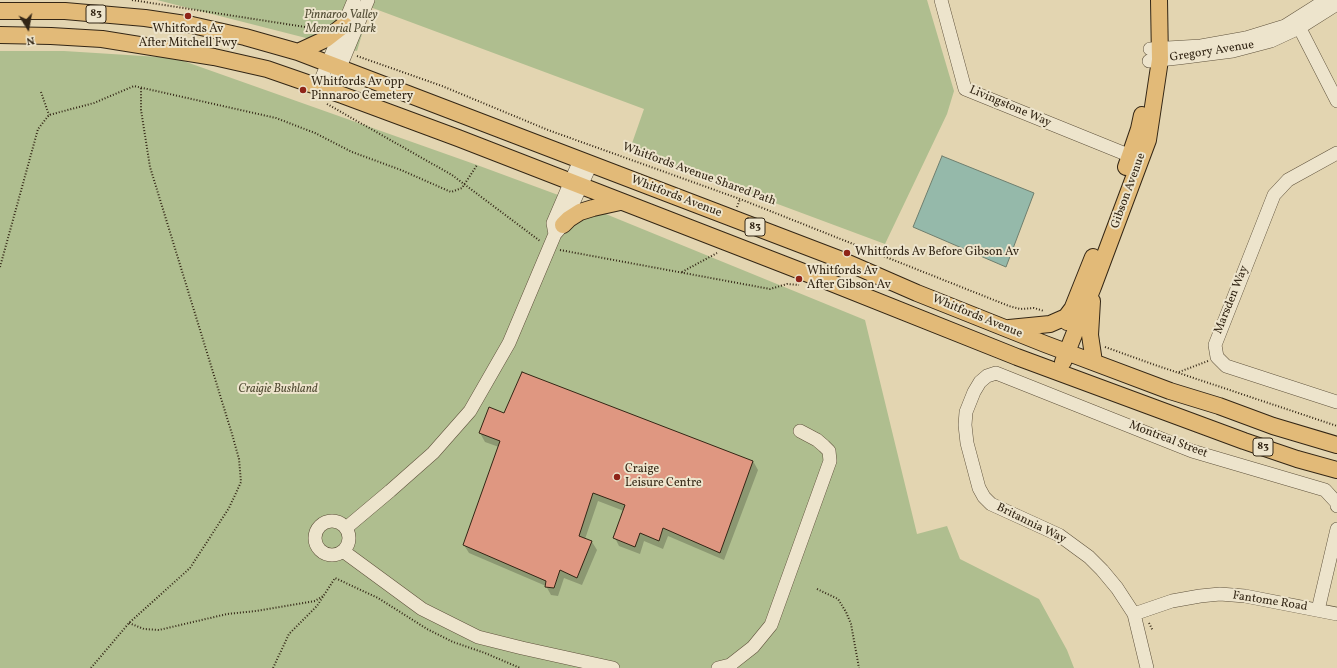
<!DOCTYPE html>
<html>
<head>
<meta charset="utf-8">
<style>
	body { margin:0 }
	#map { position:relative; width:1337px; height:668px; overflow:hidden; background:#e3d5b1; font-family:Vollkorn,serif }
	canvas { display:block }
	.north { position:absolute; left:8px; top:8px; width:40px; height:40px; -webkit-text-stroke:3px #ede4cc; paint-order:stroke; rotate:169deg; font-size:11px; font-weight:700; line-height:16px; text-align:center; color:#332615 }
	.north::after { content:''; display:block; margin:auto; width:14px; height:18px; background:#332615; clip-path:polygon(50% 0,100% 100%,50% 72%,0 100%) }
</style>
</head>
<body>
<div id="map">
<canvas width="1337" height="668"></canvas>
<div class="north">N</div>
</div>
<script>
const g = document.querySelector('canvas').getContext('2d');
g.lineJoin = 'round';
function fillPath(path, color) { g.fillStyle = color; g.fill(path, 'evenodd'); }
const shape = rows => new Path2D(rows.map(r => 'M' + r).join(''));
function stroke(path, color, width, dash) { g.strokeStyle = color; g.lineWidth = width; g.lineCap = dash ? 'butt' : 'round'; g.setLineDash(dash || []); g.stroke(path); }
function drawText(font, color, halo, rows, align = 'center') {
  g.font = font + ' Vollkorn,serif'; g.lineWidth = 4; g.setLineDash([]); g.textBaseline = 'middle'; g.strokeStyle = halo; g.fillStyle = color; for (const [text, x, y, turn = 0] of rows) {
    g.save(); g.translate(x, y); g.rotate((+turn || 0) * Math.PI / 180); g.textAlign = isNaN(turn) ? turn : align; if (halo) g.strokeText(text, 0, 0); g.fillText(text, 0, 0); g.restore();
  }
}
fillPath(shape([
	[157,0,927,0,954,91,947,114,885,244,630,149,644,109,370,7,357,51],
	[0,51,64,51,175,58,477,165,569,199,865,320,917,534,947,526,960,559,1039,599,1067,650,1074,668,0,668]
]), '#afbe8f');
const water = shape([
	[942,156,1034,193,1006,267,913,227,942,156]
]);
fillPath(water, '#95b9aa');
stroke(water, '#6e7e6e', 1);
fillPath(shape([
	[505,414,753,461,758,470,724,560,668,536,663,549,644,541,640,554,619,546,615,538,624,511,598,501,585,539,592,542,597,550,582,585,564,578,558,596,551,595,546,586,469,553,464,545,499,447,485,442,480,433]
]), '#0003');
const building = shape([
	[522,372,753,461,720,553,663,528,659,541,640,533,635,547,613,538,625,505,593,493,579,536,592,541,577,578,560,570,554,588,545,587,546,581,463,545,500,441,479,433,489,407,504,413,522,372]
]);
fillPath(building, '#df9781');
stroke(building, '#332615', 1);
const minor = shape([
	[941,0,965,89,1138,159],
	[1296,21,1337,101],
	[1150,49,1201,46,1246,38,1285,26,1326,0],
	[1149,61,1178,58,1233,51,1271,41,1299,28,1337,4],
	[318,87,354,0],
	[331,91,343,60,368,0],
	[1337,153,1288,180,1274,195,1215,345,1217,357,1226,366,1337,402],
	[555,234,553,223,580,160],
	'315 538a17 17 0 1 1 34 0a17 17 0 1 1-34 0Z',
	[346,528,390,491,433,453,470,411,509,343,555,234,563,225,591,164],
	[343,551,422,609,478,637,522,648,613,668],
	[1318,610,1337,529],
	[1134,614,1172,601,1200,596,1220,594,1245,596,1337,614],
	[718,668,730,665,753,647,771,625,830,461,829,451,824,446,817,440,800,431],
	[1147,668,1134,614,1117,588,1102,570,1089,557,1059,535,991,504,984,497,979,488,967,443,965,425,966,412,974,392,980,382,987,376,996,373,1192,451,1325,490,1337,503,1337,506]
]);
const major = shape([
	[0,11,65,11,145,18,192,25,245,37,298,52,839,259,917,293,1045,344,1170,391,1219,406,1273,426,1337,445],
	[0,35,51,36,102,39,214,57,267,69,342,95,458,138,829,282,1017,357,1244,441,1297,459,1337,470],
	[298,52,326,39,344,25],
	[1126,167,1139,129,1142,115],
	[563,225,569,219,580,212,593,208,620,202],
	[1092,301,1090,335,1094,362],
	[1067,322,1093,257],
	[1009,328,1050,324,1066,317,1072,309],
	[1063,362,1093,287,1148,140,1160,60,1159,0]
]);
stroke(minor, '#5f523c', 14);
stroke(major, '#332615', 18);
stroke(shape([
	[132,0,318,29],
	[357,56,442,86,548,130,740,199,1009,306,1020,309,1034,308,1044,311],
	[41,92,49,115],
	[327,104,452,175,540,241],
	[737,207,740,199],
	[560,250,770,289,787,284,799,285],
	[0,267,38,129,49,115,94,103,134,86,276,118,315,133,352,152,401,170,451,192,462,188,477,165],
	[682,272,717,253],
	[1105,347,1155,365,1337,426],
	[1179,372,1208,361],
	[817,589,838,599,846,612,851,624,859,668],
	[129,623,144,629,159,630,227,614,256,611,315,601,323,596],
	[1149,623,1153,631],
	[91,668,129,623,190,568,229,508,241,482,239,459,232,434,150,167,141,110,141,88],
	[273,668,289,634,317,606,335,578,378,598,427,629,453,642,485,653,520,668]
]), '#332615', 2, [1, 2]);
stroke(minor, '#ede4cc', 13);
stroke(major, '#e2ba78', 16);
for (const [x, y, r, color] of [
	[188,16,4,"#8f2418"],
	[303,90,4,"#8f2418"],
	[847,253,4,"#8f2418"],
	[799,279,4,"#8f2418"],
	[617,477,4,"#8f2418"]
]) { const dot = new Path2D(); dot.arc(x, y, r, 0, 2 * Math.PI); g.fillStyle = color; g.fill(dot); stroke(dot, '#ede4cc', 1.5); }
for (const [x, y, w] of [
	[96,14,20],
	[755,227,20],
	[1263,447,20]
]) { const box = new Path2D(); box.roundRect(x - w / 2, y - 9, w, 18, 3); g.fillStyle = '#ede4cc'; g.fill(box); stroke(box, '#332615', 1); }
drawText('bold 11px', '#332615', null, [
	["83",96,14],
	["83",755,227],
	["83",1263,447]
]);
drawText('italic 12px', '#524c34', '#ede4cc', [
	["Pinnaroo Valley",341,16],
	["Memorial Park",341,30],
	["Craigie Bushland",278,390]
]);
drawText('12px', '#332615', '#ede4cc', [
	["Whitfords Av",188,30,"center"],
	["After Mitchell Fwy",188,44,"center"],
	["Whitfords Av opp",311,83],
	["Pinnaroo Cemetery",311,97],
	["Whitfords Av Before Gibson Av",855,253],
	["Whitfords Av",807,272],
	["After Gibson Av",807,286],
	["Craige",625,470],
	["Leisure Centre",625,484]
], 'left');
drawText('12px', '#332615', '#ede4cc', [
	["Gregory Avenue",1212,52,-9],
	["Livingstone Way",1010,107,23],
	["Whitfords Avenue Shared Path",699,175,20],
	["Gibson Avenue",1129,191,-70],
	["Whitfords Avenue",676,197,21],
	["Marsden Way",1232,300,-68],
	["Whitfords Avenue",977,317,22],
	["Montreal Street",1168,440,21],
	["Britannia Way",1031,524,26],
	["Fantome Road",1270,602,9]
]);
</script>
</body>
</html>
